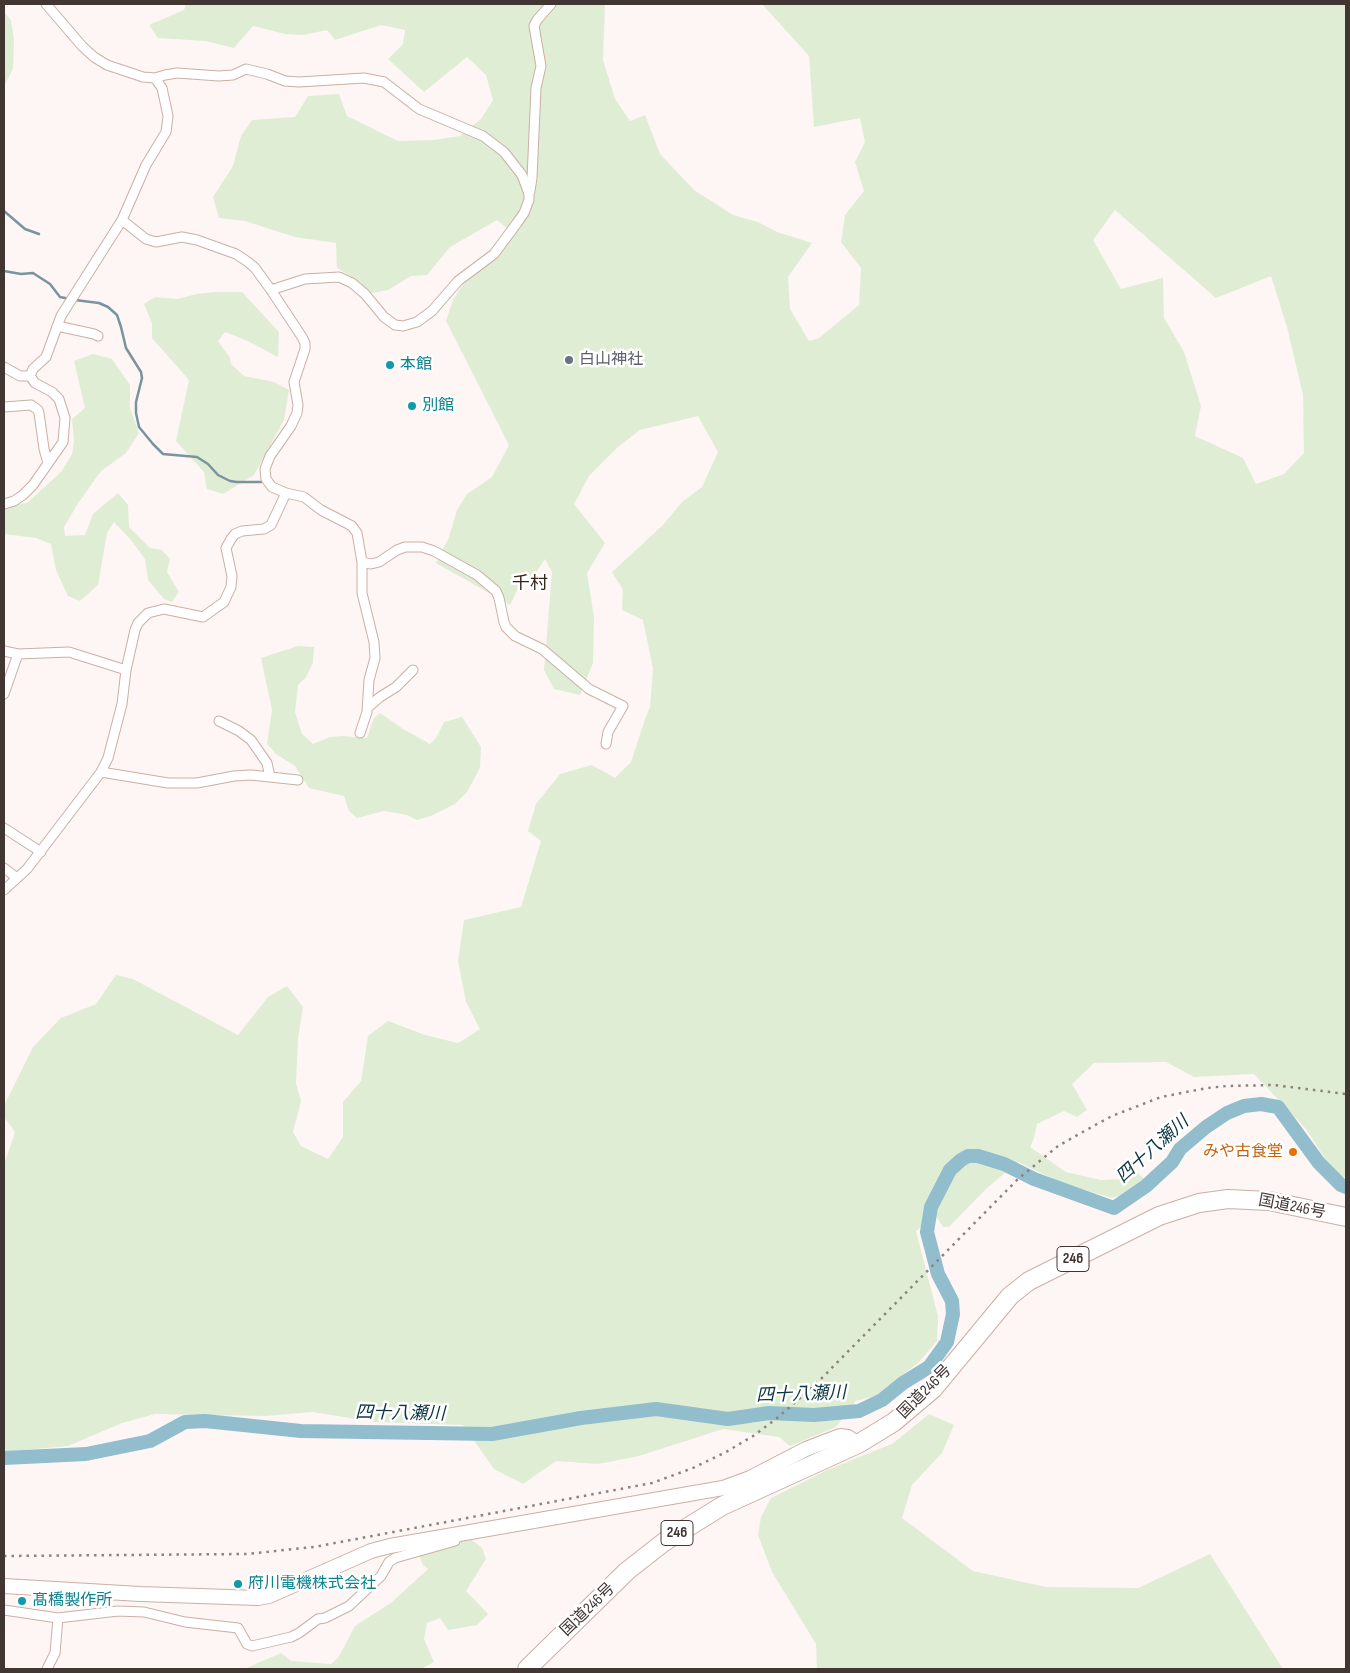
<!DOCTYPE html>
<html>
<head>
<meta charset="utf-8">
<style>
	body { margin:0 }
	#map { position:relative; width:1350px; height:1673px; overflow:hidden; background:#fdf6f4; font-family:"Sofia Sans Condensed",sans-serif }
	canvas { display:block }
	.frame { position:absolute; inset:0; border:5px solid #423632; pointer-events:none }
</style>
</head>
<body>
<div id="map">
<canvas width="1350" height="1673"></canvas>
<div class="frame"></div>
</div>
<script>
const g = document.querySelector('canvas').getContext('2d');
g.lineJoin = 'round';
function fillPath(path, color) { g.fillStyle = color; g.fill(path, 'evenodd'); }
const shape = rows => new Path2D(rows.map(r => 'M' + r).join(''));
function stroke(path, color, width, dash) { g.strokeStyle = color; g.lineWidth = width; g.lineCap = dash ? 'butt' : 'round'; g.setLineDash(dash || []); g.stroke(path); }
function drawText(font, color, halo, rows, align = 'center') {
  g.font = font + ' "Sofia Sans Condensed","Noto Sans JP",sans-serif'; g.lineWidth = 5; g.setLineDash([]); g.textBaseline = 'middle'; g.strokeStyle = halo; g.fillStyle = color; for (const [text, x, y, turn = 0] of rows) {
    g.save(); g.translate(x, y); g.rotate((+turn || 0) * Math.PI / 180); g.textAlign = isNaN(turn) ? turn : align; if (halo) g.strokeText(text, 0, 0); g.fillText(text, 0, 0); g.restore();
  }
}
fillPath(shape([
	[186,4,605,4,603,60,615,99,630,121,645,115,660,154,694,190,733,215,758,222,777,232,812,243,788,277,790,309,809,341,819,338,859,305,861,268,841,242,845,215,864,191,855,162,865,142,860,118,814,127,809,56,762,4,1346,4,1346,1178,1334,1172,1306,1129,1254,1074,1194,1077,1166,1062,1094,1063,1072,1084,1087,1110,1077,1117,1064,1111,1037,1124,1034,1138,1030,1147,1066,1172,1101,1180,1121,1179,1138,1173,1144,1179,1127,1193,1112,1198,1064,1184,1018,1162,987,1188,949,1227,943,1227,936,1216,916,1231,938,1316,937,1341,919,1362,876,1396,856,1401,836,1427,790,1446,779,1437,723,1429,639,1456,598,1464,556,1461,523,1484,494,1469,463,1425,375,1422,312,1412,266,1416,155,1414,122,1423,68,1446,4,1452,5,1162,15,1132,4,1117,4,1106,33,1047,61,1018,96,1004,116,975,133,979,238,1035,268,997,287,986,303,1007,298,1039,296,1083,301,1101,293,1132,301,1146,328,1159,343,1137,343,1102,361,1081,368,1036,388,1021,425,1035,458,1043,480,1029,466,1002,458,961,464,920,521,907,541,841,528,831,536,804,560,774,592,765,615,778,631,762,644,722,650,707,653,669,643,620,622,610,623,590,612,572,663,525,682,502,702,487,718,452,698,416,640,430,619,446,589,476,574,504,605,543,587,573,594,617,593,663,580,695,554,689,544,670,552,572,545,559,530,582,519,586,510,605,436,563,449,537,457,510,467,494,492,477,509,445,446,321,453,300,461,287,513,233,497,220,450,247,427,275,411,276,388,290,372,293,354,278,337,268,336,243,295,237,245,221,219,218,213,197,233,166,241,136,252,120,295,117,308,96,339,94,347,116,398,141,434,140,460,136,481,119,493,100,486,75,467,57,424,92,388,59,403,44,405,30,381,25,335,40,327,30,303,35,285,34,253,26,234,48,205,41,158,38,149,25,184,10],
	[1115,210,1216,298,1271,276,1287,327,1303,395,1304,453,1284,474,1256,484,1243,458,1195,436,1201,406,1184,352,1164,318,1163,278,1121,289,1093,240],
	[4,12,11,20,14,40,13,69,4,86],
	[214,292,242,292,279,332,278,357,248,341,225,332,218,341,230,358,231,364,244,376,274,382,289,390,284,420,254,475,223,494,207,489,204,472,176,441,189,380,152,338,152,323,144,304,155,297,177,299,197,294],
	[93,354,112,359,130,385,130,408,139,433,126,453,101,471,79,502,64,527,65,536,85,535,93,514,118,493,128,505,129,527,150,548,162,550,170,559,167,572,179,592,172,602,164,599,148,580,145,559,131,540,114,522,107,533,98,585,80,601,68,596,56,570,51,544,36,538,4,534,4,506,27,503,61,472,72,454,74,441,72,419,85,408,74,361],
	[298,646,314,647,313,663,306,677,298,685,295,712,302,734,313,744,330,737,343,736,367,738,374,718,380,713,403,729,430,744,436,738,444,722,462,717,481,747,480,768,467,792,455,804,431,816,417,820,407,815,384,811,357,818,349,811,344,796,309,788,295,766,276,754,267,744,272,710,261,658],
	[929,1414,954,1425,942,1453,912,1485,902,1518,973,1571,1046,1587,1138,1588,1210,1554,1283,1669,817,1669,816,1644,772,1572,758,1535,761,1517,771,1498,827,1470,892,1444],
	[472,1540,482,1548,486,1559,466,1591,488,1614,477,1625,448,1630,440,1618,427,1623,424,1639,434,1662,421,1669,244,1669,281,1653,291,1661,331,1664,338,1658,355,1626,392,1602,428,1569,423,1565,415,1546]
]), '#e0edd5');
stroke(shape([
	[4,211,25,229,39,234],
	[4,271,21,274,33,273,50,284,60,297,70,299],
	[75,300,99,303,108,307,117,315,121,327,126,348,141,372,142,378,136,402,136,413,139,427,153,444,163,454,197,457,208,464,218,475,230,481,237,482,261,482]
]), '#79949e', 2.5);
stroke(shape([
	[4,1458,86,1454,150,1441,185,1422,205,1421,301,1431,492,1434,581,1418,656,1409,728,1419,769,1413,814,1415,859,1411,882,1400,903,1383,929,1367,947,1342,953,1314,952,1301,938,1274,927,1232,931,1207,950,1170,961,1160,968,1156,978,1156,1004,1164,1034,1179,1114,1208,1146,1186,1172,1162,1180,1149,1206,1127,1227,1113,1244,1106,1261,1104,1278,1107,1319,1163,1341,1185,1346,1187]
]), '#91bdcd', 14);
const street = shape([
	[46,4,82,46,94,57,107,65,143,77,155,78,165,75,177,73,219,76,233,75,246,69,267,74,285,81,299,82,364,78,384,82,419,109,483,136,504,152,522,175,529,194,529,200,524,213,517,223,494,254,458,281,432,311,417,322,403,326,395,325,384,317,365,294,352,283,339,277,305,279,271,290],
	[530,191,532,178,536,88,541,66,534,26,537,20,551,4],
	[122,220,146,239,156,242,182,237,197,240,236,254,248,262,255,268,271,290,302,337,305,343,305,349,294,382,298,405,297,413,291,426,270,456,265,469,266,479,272,487,286,493,304,497,321,510,352,526,357,533,362,562,362,593,374,642,375,658,369,680,367,712,360,733],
	[57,326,94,334,98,336],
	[4,367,20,376,30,376],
	[30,376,33,369,46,357,61,316,122,220,146,165,166,132,168,116,162,88,155,78],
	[4,407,31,405,38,410,39,413,44,449,48,463],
	[4,504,14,501,23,495,33,485,63,442,65,418,59,399,52,392,35,383,30,376],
	[362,562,371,564,379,562,397,550,405,547,422,547,434,551,477,575,496,591,499,598,504,622,506,627,515,636,542,649,589,689,623,706,608,732,606,744],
	[4,651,18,654,69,652,126,670],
	[4,694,18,654],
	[367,708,380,697,396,687,413,670],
	[219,721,239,731,251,740,267,763,270,777],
	[101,772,168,783,197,783,234,776,251,775,298,780],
	[4,828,41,852],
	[4,868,17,878],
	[4,890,27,869,101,772,108,758,122,704,126,670,135,630,138,623,148,613,164,609,203,617,224,602,231,587,232,576,226,548,231,539,235,534,242,531,264,529,271,525,286,493],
	[4,1610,58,1618,118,1611,144,1612,185,1622,238,1628,247,1644,252,1646,291,1637,299,1633,318,1619,325,1618,349,1606,381,1576,389,1562,395,1558,455,1541],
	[47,1669,55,1653,58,1618]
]);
const secondary = shape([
	[4,1586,140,1594,258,1598,269,1596,371,1551,390,1546,723,1488,750,1478,806,1449,840,1436,848,1437,858,1444]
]);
const highway = shape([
	[527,1669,627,1571,664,1542,722,1506,858,1444,894,1422,933,1389,1010,1296,1029,1281,1159,1216,1199,1203,1228,1199,1269,1201,1346,1217]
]);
stroke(street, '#cbafa4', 11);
stroke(secondary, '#cbafa4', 16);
stroke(highway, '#cbafa4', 20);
stroke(street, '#fff', 9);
stroke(secondary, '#fff', 14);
stroke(highway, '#fff', 18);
stroke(shape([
	[4,1556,246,1554,314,1547,652,1483,693,1468,726,1452,753,1436,776,1419,814,1386,1018,1179,1058,1146,1097,1124,1112,1116,1161,1097,1207,1088,1227,1086,1274,1085,1346,1094]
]), '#8c827f', 2.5, [2.5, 5]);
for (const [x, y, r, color] of [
	[569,360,5,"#6b7280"],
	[390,365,5,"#0f9aa8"],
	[412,406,5,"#0f9aa8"],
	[1293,1152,5,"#e8710a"],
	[238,1584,5,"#0f9aa8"],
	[22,1601,5,"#0f9aa8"]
]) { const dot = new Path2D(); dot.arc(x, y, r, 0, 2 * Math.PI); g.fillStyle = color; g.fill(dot); stroke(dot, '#fff', 2); }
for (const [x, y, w] of [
	[1073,1259,32],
	[677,1533,32]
]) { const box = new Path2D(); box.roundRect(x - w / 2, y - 12.5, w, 25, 4); g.fillStyle = '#fff'; g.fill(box); stroke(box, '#423632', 1); }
drawText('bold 15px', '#423632', null, [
	["246",1073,1259],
	["246",677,1533]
]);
drawText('16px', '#5b616d', '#fff', [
	["白山神社",579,360]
], 'left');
drawText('16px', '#0d838f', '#fff', [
	["本館",400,365],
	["別館",422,406],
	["府川電機株式会社",248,1584],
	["髙橋製作所",32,1601]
], 'left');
drawText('16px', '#c56008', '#fff', [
	["みや古食堂",1283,1152]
], 'right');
drawText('16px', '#423632', '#fff', [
	["国道246号",1292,1207,11],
	["国道246号",925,1392,-45],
	["国道246号",588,1610,-44]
]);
drawText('18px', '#39241b', '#fff', [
	["千村",530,584]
]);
drawText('italic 18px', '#0b3541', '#fff', [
	["四十八瀬川",1153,1150,-42],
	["四十八瀬川",801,1395,-2],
	["四十八瀬川",400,1414,1]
]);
</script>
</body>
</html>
